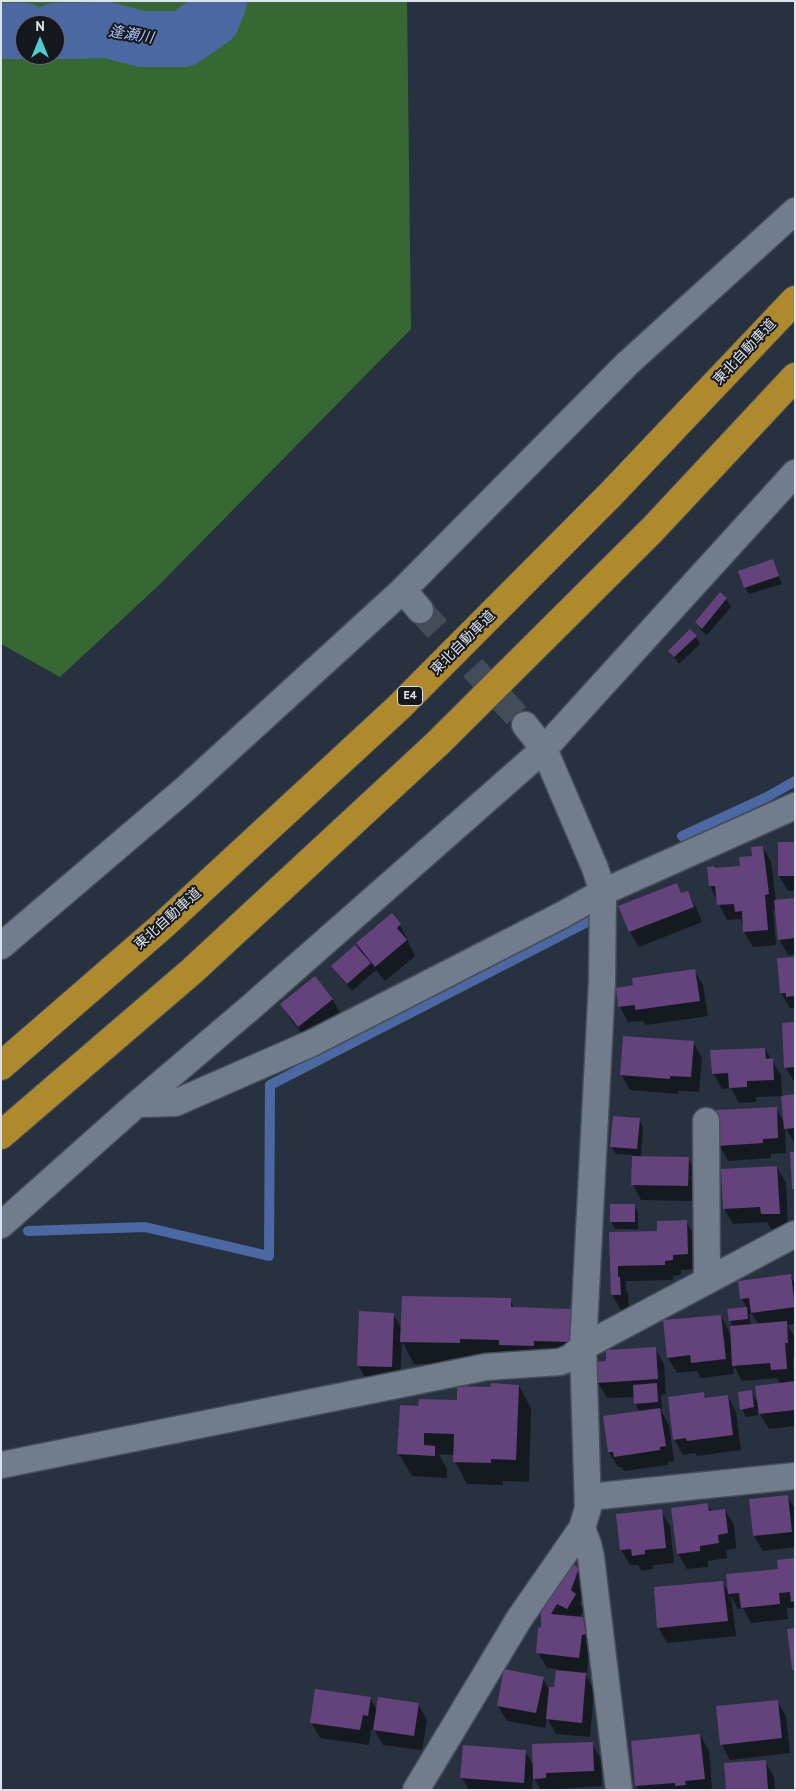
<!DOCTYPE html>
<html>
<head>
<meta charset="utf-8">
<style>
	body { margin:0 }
	#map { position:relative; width:796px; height:1791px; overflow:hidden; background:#28313f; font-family:"PT Sans",sans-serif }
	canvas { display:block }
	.frame { position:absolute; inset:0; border:2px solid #dde3ec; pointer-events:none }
	.north { position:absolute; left:15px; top:15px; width:50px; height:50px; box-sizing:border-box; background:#15191f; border:1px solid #656a71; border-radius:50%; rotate:0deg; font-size:14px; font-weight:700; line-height:20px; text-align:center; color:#dde3ec }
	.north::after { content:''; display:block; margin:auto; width:18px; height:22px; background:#52cdce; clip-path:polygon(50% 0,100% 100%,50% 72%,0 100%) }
</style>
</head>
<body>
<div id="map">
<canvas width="796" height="1791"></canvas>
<div class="frame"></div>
<div class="north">N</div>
</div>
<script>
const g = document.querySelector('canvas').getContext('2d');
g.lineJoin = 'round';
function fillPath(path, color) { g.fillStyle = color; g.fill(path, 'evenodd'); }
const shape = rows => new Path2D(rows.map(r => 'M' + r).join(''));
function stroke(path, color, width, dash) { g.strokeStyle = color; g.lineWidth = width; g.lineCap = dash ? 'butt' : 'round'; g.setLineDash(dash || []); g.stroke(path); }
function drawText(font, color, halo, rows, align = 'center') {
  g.font = font + ' "PT Sans","Noto Sans JP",sans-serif'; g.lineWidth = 4; g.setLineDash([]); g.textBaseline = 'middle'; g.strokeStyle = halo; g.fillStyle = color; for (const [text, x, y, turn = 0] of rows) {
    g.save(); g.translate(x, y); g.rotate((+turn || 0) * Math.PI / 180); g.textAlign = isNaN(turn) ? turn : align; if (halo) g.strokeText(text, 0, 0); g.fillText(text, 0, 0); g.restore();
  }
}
fillPath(shape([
	[1,1,407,1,411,329,158,586,60,677,1,644],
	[25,25,55,25,55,55,25,55]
]), '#376834');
fillPath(shape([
	[772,561,782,584,749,594,745,587],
	[720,594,726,599,731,607,707,635,701,630,696,623],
	[696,636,700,644,679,664,670,651],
	[795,843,795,891,788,891,779,876],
	[763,847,771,862,776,901,795,899,795,954,788,955,779,939,776,910,773,910,776,945,753,947,744,932,744,926,740,919,727,920,710,886,708,868,715,869,742,867],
	[687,892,696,907,702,922,639,947,630,932,620,907],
	[400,925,415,956,385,981,376,970,352,991,337,973,333,966,363,956,357,944],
	[795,958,795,1009,794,1008,790,1008,781,993],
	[694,970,703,985,708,1016,646,1025,643,1021,628,1022,620,1007,617,989],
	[332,999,341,1014,308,1041,291,1020,282,1005],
	[795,1023,795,1083,786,1068],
	[693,1042,702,1058,699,1092,678,1091,678,1094,630,1090,621,1074],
	[765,1049,781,1075,782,1097,795,1095,795,1144,785,1127,786,1153,771,1154,771,1158,728,1161,719,1145,776,1108,785,1124,782,1096,756,1097,756,1102,739,1103,731,1088,722,1089,713,1073],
	[639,1119,643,1127,641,1157,688,1158,697,1174,696,1201,641,1200,633,1184,633,1155,616,1154,611,1146],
	[777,1167,786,1183,788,1229,771,1229,767,1222,733,1224,724,1208],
	[634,1205,638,1213,638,1229,615,1229,611,1222],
	[686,1221,695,1237,696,1269,681,1270,681,1275,673,1276,673,1280,626,1281,626,1289,628,1293,629,1310,621,1310,612,1295,610,1233,658,1232],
	[790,1275,795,1284,795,1324,787,1325,795,1338,795,1358,793,1358,795,1426,769,1429,757,1409,758,1415,746,1417,742,1409,751,1391,758,1403,780,1384,777,1378,742,1381,733,1364,734,1374,701,1378,697,1371,677,1373,668,1358,721,1316,731,1335,733,1327,730,1320,747,1308,742,1299],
	[749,1314,752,1314,759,1325,751,1325],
	[510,1300,515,1309,571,1311,583,1333,583,1364,472,1365,414,1364,402,1341,400,1382,367,1381,358,1365,393,1314,402,1329],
	[655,1348,664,1364,666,1394,661,1395,662,1409,660,1409,669,1425,674,1461,668,1462,668,1465,624,1471,621,1467,618,1467,609,1452,640,1412,635,1403,635,1397,607,1398,598,1383,596,1363,608,1362],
	[519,1386,531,1408,529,1482,503,1481,503,1485,467,1484,455,1461,455,1455,439,1454,447,1469,447,1478,412,1476,399,1454,401,1407,419,1407,458,1401,491,1388],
	[703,1393,707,1399,728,1396,736,1412,741,1450,697,1456,695,1453,683,1455,674,1439],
	[787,1496,795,1509,795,1547,763,1551,754,1536,750,1500],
	[708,1504,712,1512,725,1510,734,1525,736,1548,726,1550,727,1558,708,1561,708,1567,687,1569,678,1554],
	[661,1511,670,1526,674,1563,653,1565,653,1569,642,1571,638,1565,630,1565,621,1550,617,1515],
	[795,1559,795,1608,787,1608,788,1619,751,1623,743,1608,738,1609,731,1596,736,1636,667,1643,658,1627,722,1582,730,1595,728,1575,779,1570],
	[578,1569,587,1585,580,1604,584,1610,579,1618,582,1618,591,1633,587,1673,584,1672,594,1690,590,1737,556,1734,547,1718,545,1728,507,1721,498,1706,543,1678,548,1688,555,1688,557,1669,547,1668,538,1653,542,1627],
	[370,1698,377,1710,418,1704,427,1720,422,1750,383,1745,375,1731,371,1730,369,1745,320,1738,311,1722],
	[777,1701,786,1716,790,1753,730,1760,722,1745],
	[700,1735,709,1751,712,1790,639,1790,636,1786],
	[592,1744,601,1759,602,1786,541,1790,533,1777,532,1790,469,1790,462,1778,525,1751,534,1766],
	[765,1761,774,1777,775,1790,727,1790]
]), '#0007');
stroke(shape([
	[682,836,767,797,795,781],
	[28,1231,145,1227,269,1256,270,1085,587,922]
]), '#4c68a2', 10);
stroke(shape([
	[1,31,25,31],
	[55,31,107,30,142,39,183,39,212,19,219,1]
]), '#4c68a2', 56);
fillPath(shape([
	[773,559,779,576,744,588,738,571],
	[720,592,727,598,702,629,695,622],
	[690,629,697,636,674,657,668,651],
	[778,842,795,842,795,876,778,876],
	[763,846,769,894,765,895,768,930,743,932,742,911,735,912,734,904,717,905,715,886,709,886,707,867,714,866,715,868,740,866,739,857,752,856,751,847],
	[677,883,681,893,688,891,694,907,629,932,618,906],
	[795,898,795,938,778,940,774,900],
	[392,913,401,924,397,928,407,940,375,967,356,943],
	[355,945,371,963,347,984,331,966],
	[795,957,795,996,786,997,786,993,780,993,777,958],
	[695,969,700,1001,635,1010,635,1005,618,1007,616,988,633,985,632,978],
	[315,976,333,999,298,1027,280,1004],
	[795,1022,795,1067,784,1068,782,1023],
	[623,1036,694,1041,691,1077,670,1076,670,1079,620,1075],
	[765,1048,766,1059,773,1058,774,1080,747,1081,747,1087,729,1088,728,1073,712,1074,710,1050],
	[795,1094,795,1128,784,1129,781,1096],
	[777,1107,778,1138,763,1139,763,1143,718,1146,716,1110],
	[613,1116,640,1118,637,1149,610,1147],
	[790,1152,795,1152,795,1189,792,1189],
	[632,1156,689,1157,688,1186,631,1185],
	[777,1166,780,1214,761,1214,760,1207,723,1209,721,1169],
	[610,1204,635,1204,635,1222,610,1222],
	[687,1220,688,1254,673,1255,673,1260,665,1261,665,1265,618,1266,618,1277,620,1277,621,1295,611,1295,609,1232,657,1231,657,1221],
	[791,1274,795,1307,751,1313,749,1298,740,1299,738,1281],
	[402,1296,511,1298,511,1307,571,1309,571,1342,534,1341,534,1346,499,1345,499,1340,460,1339,460,1343,400,1342],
	[747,1307,748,1319,729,1321,727,1309],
	[359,1311,394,1313,392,1367,357,1366],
	[721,1315,726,1359,691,1363,690,1355,667,1358,663,1320],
	[787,1321,788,1343,785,1343,787,1369,771,1370,770,1363,732,1366,730,1326],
	[656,1347,658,1379,597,1383,595,1362,606,1361,606,1350],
	[795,1381,795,1410,759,1414,755,1386],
	[491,1383,519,1385,516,1460,491,1459,491,1463,453,1462,454,1434,424,1433,424,1445,435,1446,435,1456,397,1454,400,1405,418,1406,419,1399,457,1400,457,1386,490,1387],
	[657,1383,658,1402,634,1404,633,1385],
	[752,1390,754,1407,740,1410,738,1392],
	[704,1392,705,1398,728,1395,733,1435,687,1441,686,1438,673,1440,668,1397],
	[660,1408,666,1446,660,1447,660,1450,614,1457,613,1452,608,1452,603,1416],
	[788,1495,792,1532,753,1536,749,1499],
	[708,1503,709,1511,725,1509,728,1533,718,1535,719,1543,700,1546,700,1551,677,1554,671,1508],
	[662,1509,666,1548,645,1550,645,1554,632,1556,631,1549,620,1550,616,1514],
	[795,1558,795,1601,791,1602,790,1592,779,1593,780,1604,741,1608,739,1593,728,1594,726,1574,778,1569,777,1560],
	[573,1564,579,1568,571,1590,576,1594,567,1609,557,1604,551,1614,583,1617,586,1634,582,1635,579,1658,536,1653,538,1628,541,1627,541,1612],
	[723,1581,728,1621,657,1628,654,1587],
	[795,1628,795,1670,792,1670,787,1629],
	[504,1669,544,1677,536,1713,497,1706],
	[556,1670,586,1673,582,1723,546,1719,549,1687,554,1687],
	[315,1689,371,1697,368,1716,363,1715,360,1730,310,1723],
	[378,1697,419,1703,414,1736,373,1730],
	[778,1700,782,1738,720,1745,716,1706],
	[700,1734,705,1779,685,1781,686,1785,675,1786,675,1783,635,1786,631,1741],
	[593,1742,594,1771,546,1773,546,1778,533,1779,532,1744],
	[463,1745,526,1750,524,1783,460,1778],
	[766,1760,768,1790,726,1790,724,1763]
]), '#64427b');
stroke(shape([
	[420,610,525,725]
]), '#434c59', 26, [26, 13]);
const minor = shape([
	[403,590,420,610],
	[1,946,184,790,403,590,628,363,795,211],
	[137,1104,175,1103,312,1043,562,915,603,892,795,806],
	[706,1121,707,1281],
	[1,1225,137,1104,251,1007,544,749,795,473],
	[1,1465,486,1367,560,1362,570,1358,583,1347,795,1234],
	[589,1497,795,1476],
	[582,1528,588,1544,591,1557,619,1790],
	[416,1790,519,1619,582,1528,588,1508,583,1347,602,982,603,892,595,868,544,749,525,725]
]);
const motorway = shape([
	[1,1066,160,928,398,708,611,494,795,300],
	[1,1135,192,971,438,743,652,530,795,377]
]);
stroke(minor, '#454e59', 29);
stroke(motorway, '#454e59', 30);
stroke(minor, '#717c8c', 26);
stroke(motorway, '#af8a2c', 28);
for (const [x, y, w] of [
	[410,696,25]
]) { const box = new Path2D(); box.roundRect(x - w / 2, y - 9.5, w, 19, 4); g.fillStyle = '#15191f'; g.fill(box); stroke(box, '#dde3ec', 1); }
drawText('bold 12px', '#dde3ec', null, [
	["E4",410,696]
]);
drawText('14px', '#dde3ec', '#15191f', [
	["東北自動車道",745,352,-47],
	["東北自動車道",463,643,-45],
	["東北自動車道",168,919,-42]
]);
drawText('italic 15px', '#adc6f9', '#15191f', [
	["逢瀬川",131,35,9]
]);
</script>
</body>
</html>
